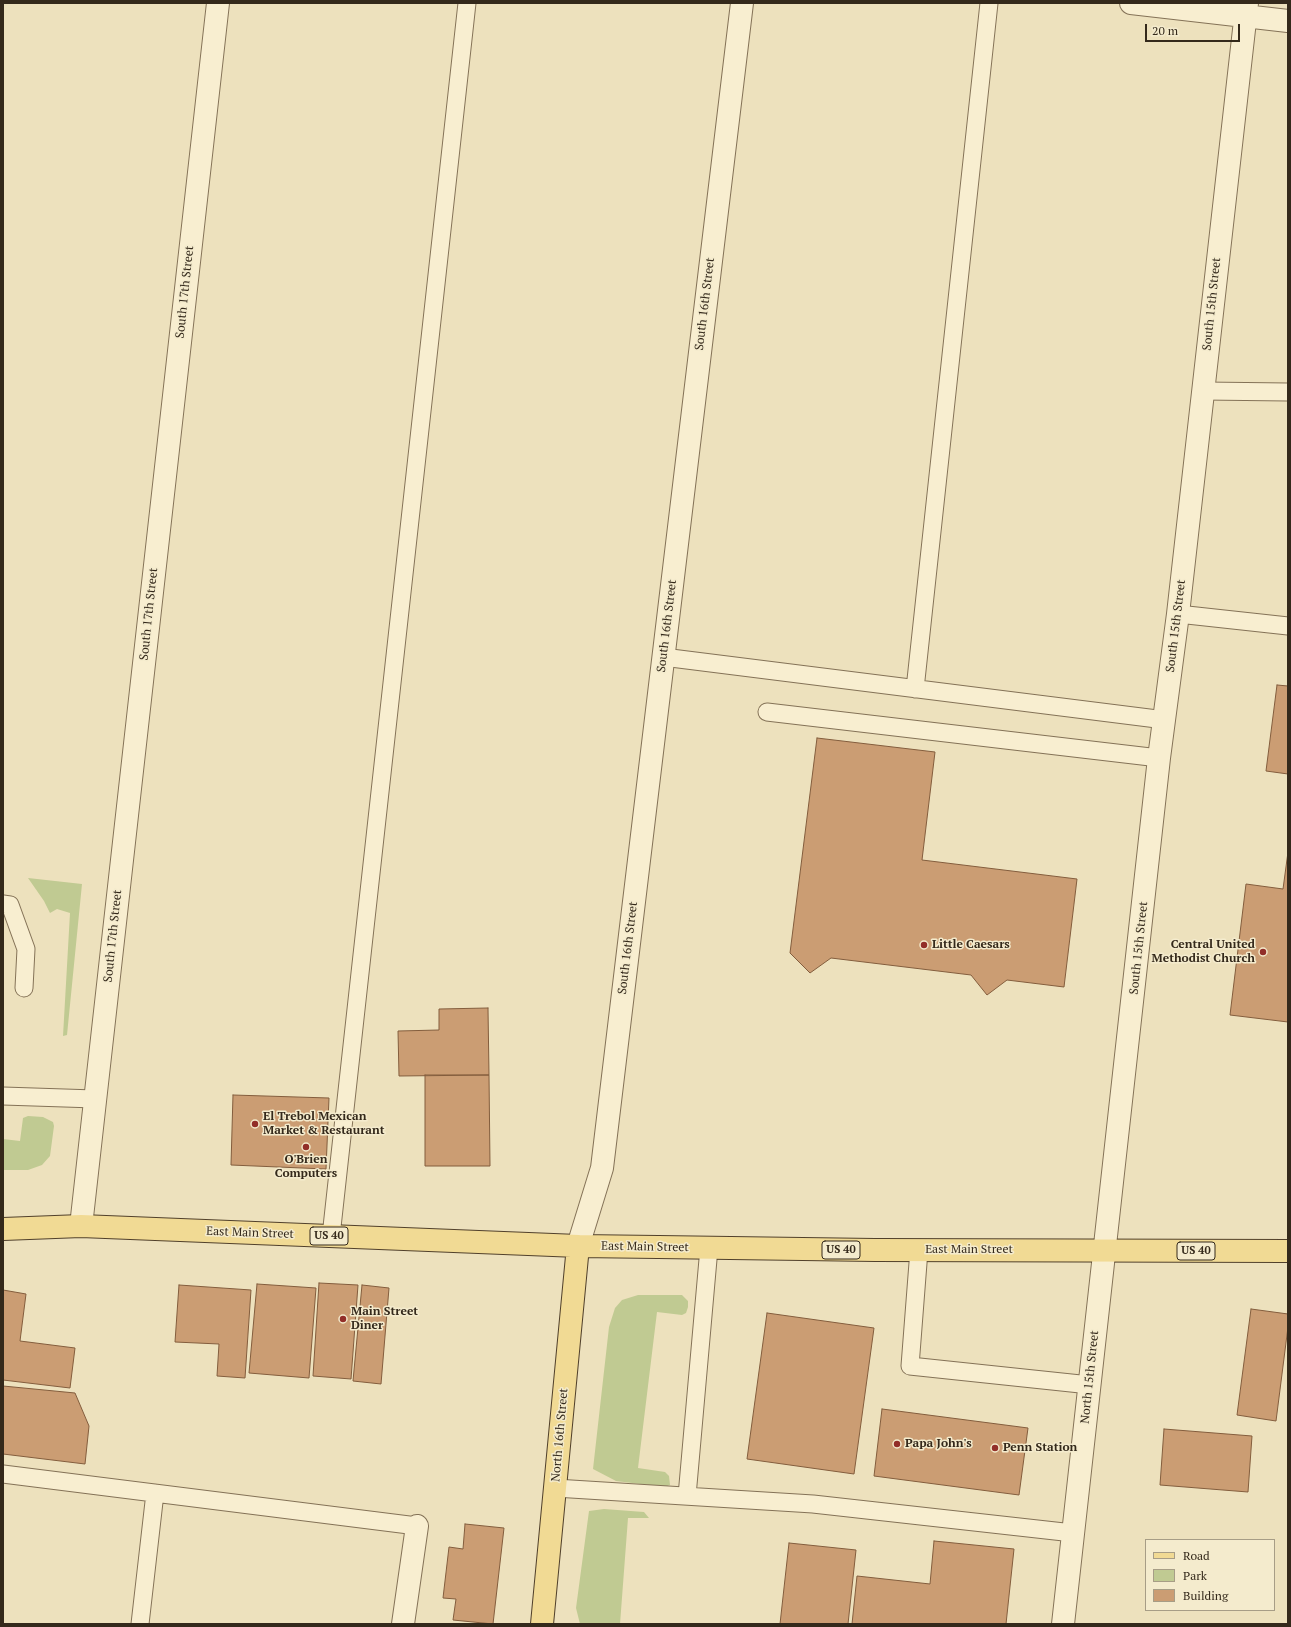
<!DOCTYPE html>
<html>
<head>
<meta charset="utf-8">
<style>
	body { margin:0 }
	#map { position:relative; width:1291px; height:1627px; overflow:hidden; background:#ede1bd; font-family:"PT Serif",serif }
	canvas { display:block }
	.frame { position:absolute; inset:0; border:4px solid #34291b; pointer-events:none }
	.legend { position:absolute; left:1145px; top:1539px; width:130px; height:72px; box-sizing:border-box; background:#f4ebcd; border:1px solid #a79d86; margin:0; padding:5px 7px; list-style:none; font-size:12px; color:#34291b }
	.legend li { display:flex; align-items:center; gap:8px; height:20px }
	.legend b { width:20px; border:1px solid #a79d86 }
	.scale { position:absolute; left:1145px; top:24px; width:95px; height:18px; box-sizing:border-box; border:2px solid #34291b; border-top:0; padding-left:5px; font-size:12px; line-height:14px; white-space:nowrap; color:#34291b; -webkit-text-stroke:3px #f4ebcd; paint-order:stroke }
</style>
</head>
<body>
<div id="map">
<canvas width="1291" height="1627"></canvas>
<div class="frame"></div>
<ul class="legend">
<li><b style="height:5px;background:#f1da94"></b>Road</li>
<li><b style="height:11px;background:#c0ca92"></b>Park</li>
<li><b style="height:11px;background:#cb9d73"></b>Building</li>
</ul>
<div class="scale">20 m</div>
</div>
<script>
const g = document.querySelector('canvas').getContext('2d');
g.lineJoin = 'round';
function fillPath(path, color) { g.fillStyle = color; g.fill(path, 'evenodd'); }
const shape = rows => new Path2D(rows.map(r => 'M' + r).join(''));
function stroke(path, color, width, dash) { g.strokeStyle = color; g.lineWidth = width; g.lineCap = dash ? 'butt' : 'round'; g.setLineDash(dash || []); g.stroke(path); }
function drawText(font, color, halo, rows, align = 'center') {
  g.font = font + ' "PT Serif",serif'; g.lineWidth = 3; g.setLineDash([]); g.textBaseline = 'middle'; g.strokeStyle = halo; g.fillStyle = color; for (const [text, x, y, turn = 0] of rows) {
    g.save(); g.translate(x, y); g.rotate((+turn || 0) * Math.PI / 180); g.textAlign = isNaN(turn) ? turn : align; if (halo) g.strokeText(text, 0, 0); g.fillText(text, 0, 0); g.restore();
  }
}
fillPath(shape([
	[28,878,82,884,67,1035,63,1036,70,913,57,909,50,913,44,901],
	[28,1116,43,1117,53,1122,54,1126,50,1156,42,1165,28,1170,3,1170,3,1139,20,1141,23,1118],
	[638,1295,682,1295,688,1301,688,1307,686,1313,682,1315,657,1312,638,1468,665,1472,669,1476,670,1485,665,1487,616,1481,593,1469,609,1327,615,1308,622,1300],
	[604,1509,644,1512,649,1518,628,1518,620,1624,580,1624,576,1608,589,1511]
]), '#c0ca92');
const building = shape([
	[1277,685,1288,686,1288,774,1266,771,1277,685],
	[817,738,935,752,922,860,1077,879,1064,987,1007,980,987,995,971,975,831,958,810,973,790,953,817,738],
	[1288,852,1288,1022,1230,1015,1246,884,1283,889,1288,852],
	[488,1008,489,1075,399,1076,398,1031,439,1030,439,1009,488,1008],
	[425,1075,489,1075,490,1166,425,1166,425,1075],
	[233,1095,329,1098,326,1169,231,1165,233,1095],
	[319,1283,358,1285,351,1379,313,1376,319,1283],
	[257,1284,316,1288,309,1378,249,1373,257,1284],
	[179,1285,251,1290,245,1378,217,1376,219,1344,175,1342,179,1285],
	[362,1285,389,1288,381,1384,353,1381,362,1285],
	[3,1290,26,1294,20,1341,75,1348,70,1388,3,1380,3,1290],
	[1251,1309,1288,1314,1288,1327,1276,1421,1237,1415,1251,1309],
	[767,1313,874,1328,854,1474,747,1459,767,1313],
	[3,1386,75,1393,89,1426,85,1464,3,1454,3,1386],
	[882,1409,1028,1428,1019,1495,874,1476,882,1409],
	[1164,1429,1252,1436,1248,1492,1160,1485,1164,1429],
	[465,1524,504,1528,493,1624,453,1620,456,1599,443,1598,449,1547,463,1549,465,1524],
	[934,1541,1014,1549,1006,1624,852,1624,857,1576,930,1584,934,1541],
	[789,1543,856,1550,848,1624,780,1624,789,1543]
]);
fillPath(building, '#cb9d73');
stroke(building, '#835d3d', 1);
const service = shape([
	[1203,391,1288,392],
	[1178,614,1288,626],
	[663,657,1165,720],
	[915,689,989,3],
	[767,712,1159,758],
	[3,904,10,905,26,949,24,988],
	[3,1096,95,1099],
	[331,1236,467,3],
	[919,1250,910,1366,1090,1385],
	[3,1474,417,1526],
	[555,1488,813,1504,1073,1533],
	[687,1496,709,1248],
	[140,1624,155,1493]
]);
const minor = shape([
	[1131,3,1288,21],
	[81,1226,218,3],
	[578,1246,602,1168,742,3],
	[403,1624,417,1526],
	[1063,1624,1159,758,1178,614,1247,3]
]);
const primary = shape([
	[3,1229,81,1226,578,1246,658,1247,875,1250,1288,1251],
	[542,1624,578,1246]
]);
stroke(service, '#847257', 19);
stroke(minor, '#847257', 24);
stroke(primary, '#51402b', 24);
stroke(service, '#f8eed0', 17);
stroke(minor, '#f8eed0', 22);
stroke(primary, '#f1da94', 22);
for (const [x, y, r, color] of [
	[924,945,4,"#922e28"],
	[1263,952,4,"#922e28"],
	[255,1124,4,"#922e28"],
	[306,1147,4,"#922e28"],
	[343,1319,4,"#922e28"],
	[897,1444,4,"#922e28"],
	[995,1448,4,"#922e28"]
]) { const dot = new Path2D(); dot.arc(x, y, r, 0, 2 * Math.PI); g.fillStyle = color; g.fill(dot); stroke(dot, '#f4ebcd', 1.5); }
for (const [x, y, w] of [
	[329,1236,38],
	[841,1250,38],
	[1196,1251,38]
]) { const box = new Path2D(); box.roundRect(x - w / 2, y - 9, w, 18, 3); g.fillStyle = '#f4ebcd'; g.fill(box); stroke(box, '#34291b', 1); }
drawText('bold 11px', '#34291b', null, [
	["US 40",329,1236],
	["US 40",841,1250],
	["US 40",1196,1251]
]);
drawText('12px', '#34291b', '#f4ebcd', [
	["South 17th Street",185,292,-84],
	["South 16th Street",705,304,-83],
	["South 15th Street",1212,304,-84],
	["South 17th Street",149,614,-84],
	["South 16th Street",667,626,-83],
	["South 15th Street",1176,626,-83],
	["South 17th Street",113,936,-84],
	["South 16th Street",628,948,-83],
	["South 15th Street",1139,948,-84],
	["East Main Street",250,1233,2],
	["East Main Street",645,1247,1],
	["East Main Street",969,1250],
	["North 15th Street",1090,1377,-84],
	["North 16th Street",560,1435,-85]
]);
drawText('bold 12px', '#34291b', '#f4ebcd', [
	["Little Caesars",932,945],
	["Central United",1255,945,"right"],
	["Methodist Church",1255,959,"right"],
	["El Trebol Mexican",263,1117],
	["Market & Restaurant",263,1131],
	["O'Brien",306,1160,"center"],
	["Computers",306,1174,"center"],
	["Main Street",351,1312],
	["Diner",351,1326],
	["Papa John's",905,1444],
	["Penn Station",1003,1448]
], 'left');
</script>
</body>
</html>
